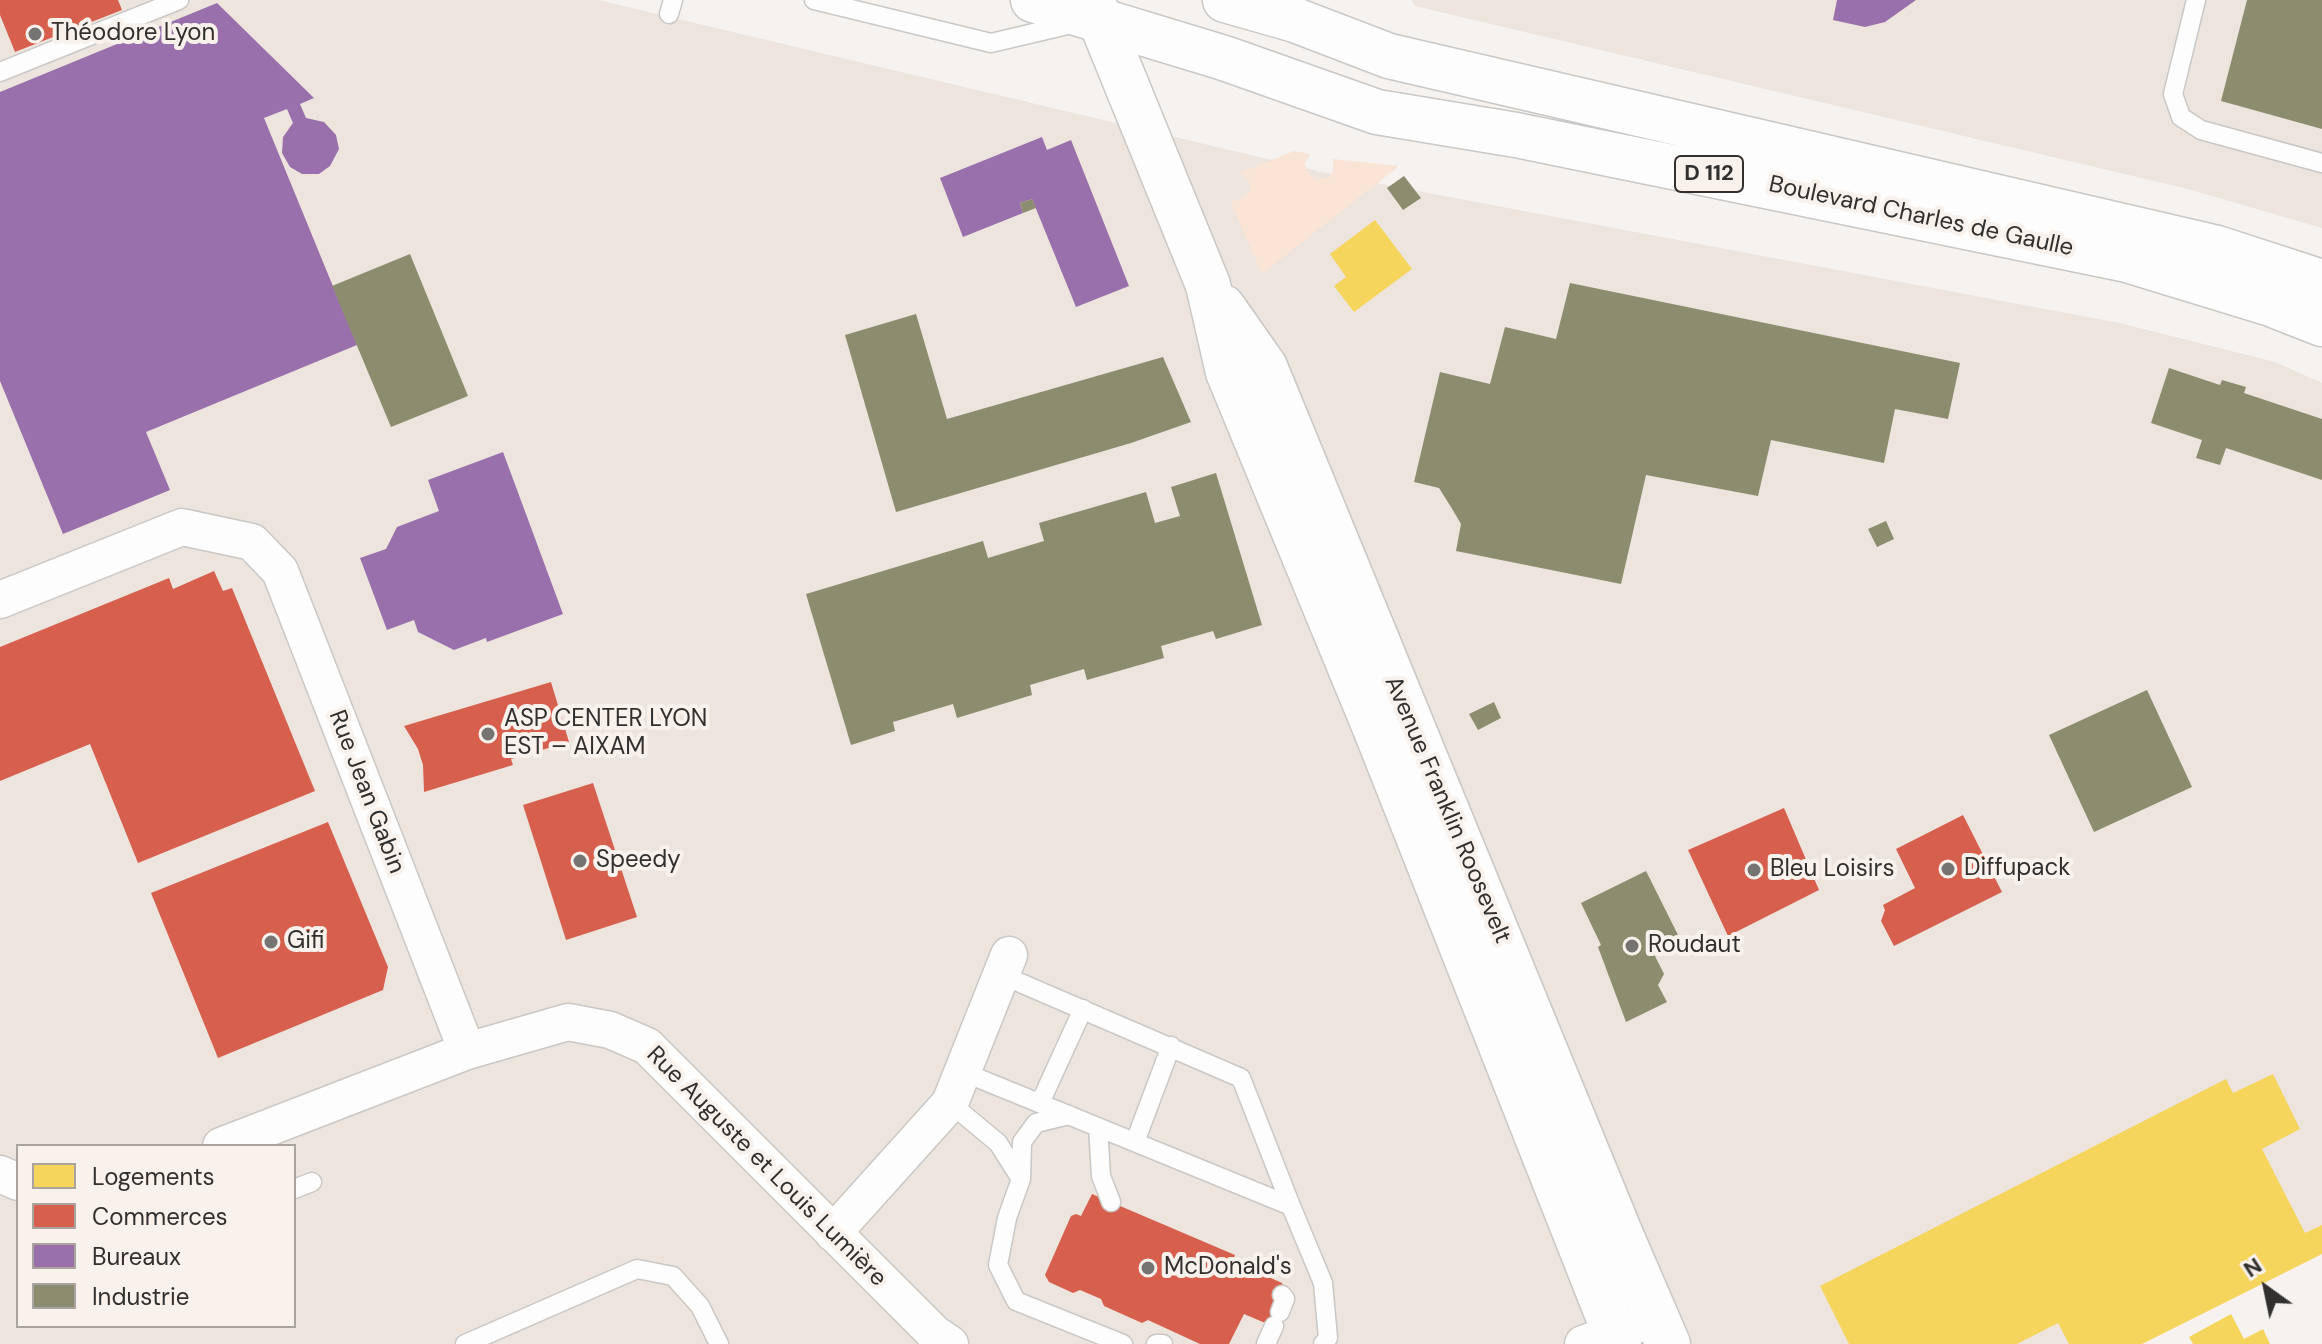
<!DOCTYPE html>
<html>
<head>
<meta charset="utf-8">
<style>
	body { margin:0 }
	#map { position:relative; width:2322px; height:1344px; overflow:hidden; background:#f5f2ef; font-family:"DM Sans",sans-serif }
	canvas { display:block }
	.legend { position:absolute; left:16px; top:1144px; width:280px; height:184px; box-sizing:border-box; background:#f8f1ec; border:2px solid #a9a4a0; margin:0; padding:10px 14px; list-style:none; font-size:24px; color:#32302e }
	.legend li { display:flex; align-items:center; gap:16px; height:40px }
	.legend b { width:40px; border:2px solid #a9a4a0 }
	.north { position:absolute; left:2226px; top:1248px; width:80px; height:80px; -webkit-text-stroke:6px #f8f1ec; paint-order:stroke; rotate:327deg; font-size:22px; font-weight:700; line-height:32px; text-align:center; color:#32302e }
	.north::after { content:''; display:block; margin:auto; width:28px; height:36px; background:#32302e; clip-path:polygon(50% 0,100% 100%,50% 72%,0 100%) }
</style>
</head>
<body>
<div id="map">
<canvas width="2322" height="1344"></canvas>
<ul class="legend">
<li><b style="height:22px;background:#f6d55c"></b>Logements</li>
<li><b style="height:22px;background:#d6604d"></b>Commerces</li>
<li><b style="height:22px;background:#9970ab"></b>Bureaux</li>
<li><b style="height:22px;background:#8c8c6e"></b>Industrie</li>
</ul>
<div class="north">N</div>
</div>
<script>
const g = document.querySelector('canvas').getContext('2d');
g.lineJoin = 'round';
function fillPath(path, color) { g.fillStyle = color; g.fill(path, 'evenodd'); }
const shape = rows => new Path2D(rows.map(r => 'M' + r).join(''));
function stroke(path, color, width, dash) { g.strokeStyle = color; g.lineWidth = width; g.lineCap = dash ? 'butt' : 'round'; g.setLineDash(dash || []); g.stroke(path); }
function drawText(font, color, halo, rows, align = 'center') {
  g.font = font + ' "DM Sans",sans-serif'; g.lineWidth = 8; g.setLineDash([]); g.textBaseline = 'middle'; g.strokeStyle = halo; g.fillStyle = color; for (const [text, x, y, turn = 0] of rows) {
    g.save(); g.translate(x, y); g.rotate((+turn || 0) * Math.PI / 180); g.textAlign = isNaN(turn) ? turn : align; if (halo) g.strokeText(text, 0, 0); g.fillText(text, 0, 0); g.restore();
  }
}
fillPath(shape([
	[0,0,598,0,1343,177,2119,323,2275,362,2322,383,2322,1254,2141,1344,0,1344],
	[18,1146,294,1146,294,1326,18,1326],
	[1412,0,2322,0,2322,228,2188,189,1415,6]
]), '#ece4dd');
fillPath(shape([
	[1294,151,1310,154,1305,164,1307,171,1316,180,1329,177,1333,172,1333,159,1399,166,1262,274,1230,201,1240,200,1250,191,1249,180,1240,173]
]), '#f9e4d5');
fillPath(shape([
	[1375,220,1412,269,1354,312,1334,286,1346,277,1330,254],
	[2273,1074,2300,1129,2262,1149,2305,1233,2322,1225,2322,1254,2142,1344,2069,1344,2058,1323,2017,1344,1849,1344,1820,1286,2226,1079,2233,1093],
	[2231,1314,2244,1339,2263,1329,2270,1344,2193,1344,2189,1337]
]), '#f6d55c');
fillPath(shape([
	[0,0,118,0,122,10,15,52,0,15],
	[214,571,223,591,232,588,315,791,138,863,90,744,0,781,0,647,169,578,173,589],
	[551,682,569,742,511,759,513,765,424,792,423,765,418,749,404,726],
	[593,783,637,917,566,940,523,805],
	[1784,808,1819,890,1728,936,1688,850],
	[1963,815,2002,892,1894,946,1881,921,1885,910,1883,905,1915,888,1896,849],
	[328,822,388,967,383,990,218,1058,151,893],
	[1092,1194,1235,1255,1233,1261,1282,1283,1285,1290,1277,1328,1244,1314,1229,1344,1200,1344,1148,1320,1142,1323,1104,1306,1101,1299,1080,1290,1073,1293,1049,1282,1045,1275,1071,1216,1076,1214,1081,1216]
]), '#d6604d');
fillPath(shape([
	[1837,0,1916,0,1885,22,1865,27,1833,20],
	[217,3,314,98,300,104,306,118,324,122,336,135,339,149,330,166,319,174,302,174,290,167,282,153,283,137,293,123,287,109,264,118,357,345,146,432,170,490,63,534,0,381,0,92],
	[1042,137,1047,150,1071,140,1129,286,1076,307,1032,199,1020,203,1023,213,963,237,940,178],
	[503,452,563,614,487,642,486,638,454,650,418,632,414,620,387,630,360,558,386,549,397,527,439,511,428,480]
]), '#9970ab');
fillPath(shape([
	[2247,0,2322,0,2322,129,2221,101],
	[1404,176,1421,198,1403,210,1387,188],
	[1032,199,1036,208,1023,213,1020,203],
	[410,254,468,396,391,427,332,286],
	[1570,283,1960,363,1948,419,1895,409,1884,463,1771,440,1758,496,1646,475,1621,584,1456,551,1461,524,1451,507,1439,488,1414,482,1440,372,1490,384,1505,327,1556,339],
	[916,314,947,419,1163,357,1191,422,1131,443,896,512,845,335],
	[2169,368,2220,385,2222,380,2246,387,2244,393,2322,419,2322,480,2226,448,2220,465,2196,458,2202,440,2151,423],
	[1216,473,1262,625,1216,639,1213,631,1161,646,1164,658,1087,680,1084,669,1030,685,1032,695,957,718,953,704,893,722,895,731,851,745,806,594,983,541,988,558,1044,541,1039,523,1146,492,1155,523,1180,516,1171,487],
	[1886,521,1894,539,1877,547,1868,529],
	[2147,690,2192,787,2094,832,2049,735],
	[1494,702,1501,718,1478,730,1469,714],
	[1646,871,1680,939,1653,952,1664,974,1658,985,1667,1002,1626,1022,1598,947,1601,945,1581,903]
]), '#8c8c6e');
const lane = shape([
	[814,0,991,43,1076,23],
	[2196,0,2173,94,2181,117,2201,130,2322,163],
	[669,14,673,0],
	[0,72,179,0],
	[1002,975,1241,1078,1291,1206],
	[963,1072,1291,1206,1323,1283,1328,1338,1323,1344],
	[950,1103,998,1143,1021,1179,1007,1218,998,1265,1016,1301,1123,1344],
	[1040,1103,1083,1009],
	[1098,1127,1101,1176,1111,1202],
	[1135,1142,1171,1046],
	[1021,1179,1022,1142,1036,1123,1069,1115],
	[294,1189,312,1182],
	[1280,1312,1285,1299,1282,1295],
	[465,1344,637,1269,673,1276,700,1306,719,1344],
	[1156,1344,1163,1344],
	[1266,1344,1274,1326]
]);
const street = shape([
	[0,600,182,527,252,542,280,571,467,1051],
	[221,1146,467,1051,568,1022,610,1030,647,1046,935,1334,950,1344],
	[0,1174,18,1182],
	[833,1233,950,1103,1009,955],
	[1583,1344,1638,1324]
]);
const secondary = shape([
	[1092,0,1208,285,1228,372,1375,728,1619,1344],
	[1223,307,1265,367,1621,1235,1668,1344]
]);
const primary = shape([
	[1033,0,1224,58,1377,112,1516,135,2127,260,2271,304,2322,324],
	[1225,0,1295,20,1389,56,2217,248,2322,282]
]);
stroke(lane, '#cac8c6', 21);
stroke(street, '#cac8c6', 39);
stroke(secondary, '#cac8c6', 47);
stroke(primary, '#cac8c6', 47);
stroke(lane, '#fefdfd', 18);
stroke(street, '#fefdfd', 36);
stroke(secondary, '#fefdfd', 44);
stroke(primary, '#fefdfd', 44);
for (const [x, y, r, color] of [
	[35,34,8,"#767472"],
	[488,734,8,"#767472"],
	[580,861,8,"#767472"],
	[1948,869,8,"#767472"],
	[1754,870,8,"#767472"],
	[271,942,8,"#767472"],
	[1632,946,8,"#767472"],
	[1148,1268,8,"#767472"]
]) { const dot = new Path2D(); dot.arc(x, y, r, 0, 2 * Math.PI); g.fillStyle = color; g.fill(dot); stroke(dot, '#f8f1ec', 3); }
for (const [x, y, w] of [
	[1709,174,68]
]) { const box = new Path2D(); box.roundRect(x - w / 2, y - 18, w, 36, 6); g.fillStyle = '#f8f1ec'; g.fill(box); stroke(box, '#32302e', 2); }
drawText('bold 22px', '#32302e', null, [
	["D 112",1709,174]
]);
drawText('24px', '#32302e', '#f8f1ec', [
	["Théodore Lyon",51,34],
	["ASP CENTER LYON",504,720],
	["EST – AIXAM",504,748],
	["Speedy",596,861],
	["Diffupack",1964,869],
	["Bleu Loisirs",1770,870],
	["Gifi",287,942],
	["Roudaut",1648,946],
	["McDonald's",1164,1268]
], 'left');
drawText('24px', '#32302e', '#f8f1ec', [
	["Boulevard Charles de Gaulle",1921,217,12],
	["Rue Jean Gabin",366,792,69],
	["Avenue Franklin Roosevelt",1447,810,67],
	["Rue Auguste et Louis Lumière",766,1167,45]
]);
</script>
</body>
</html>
